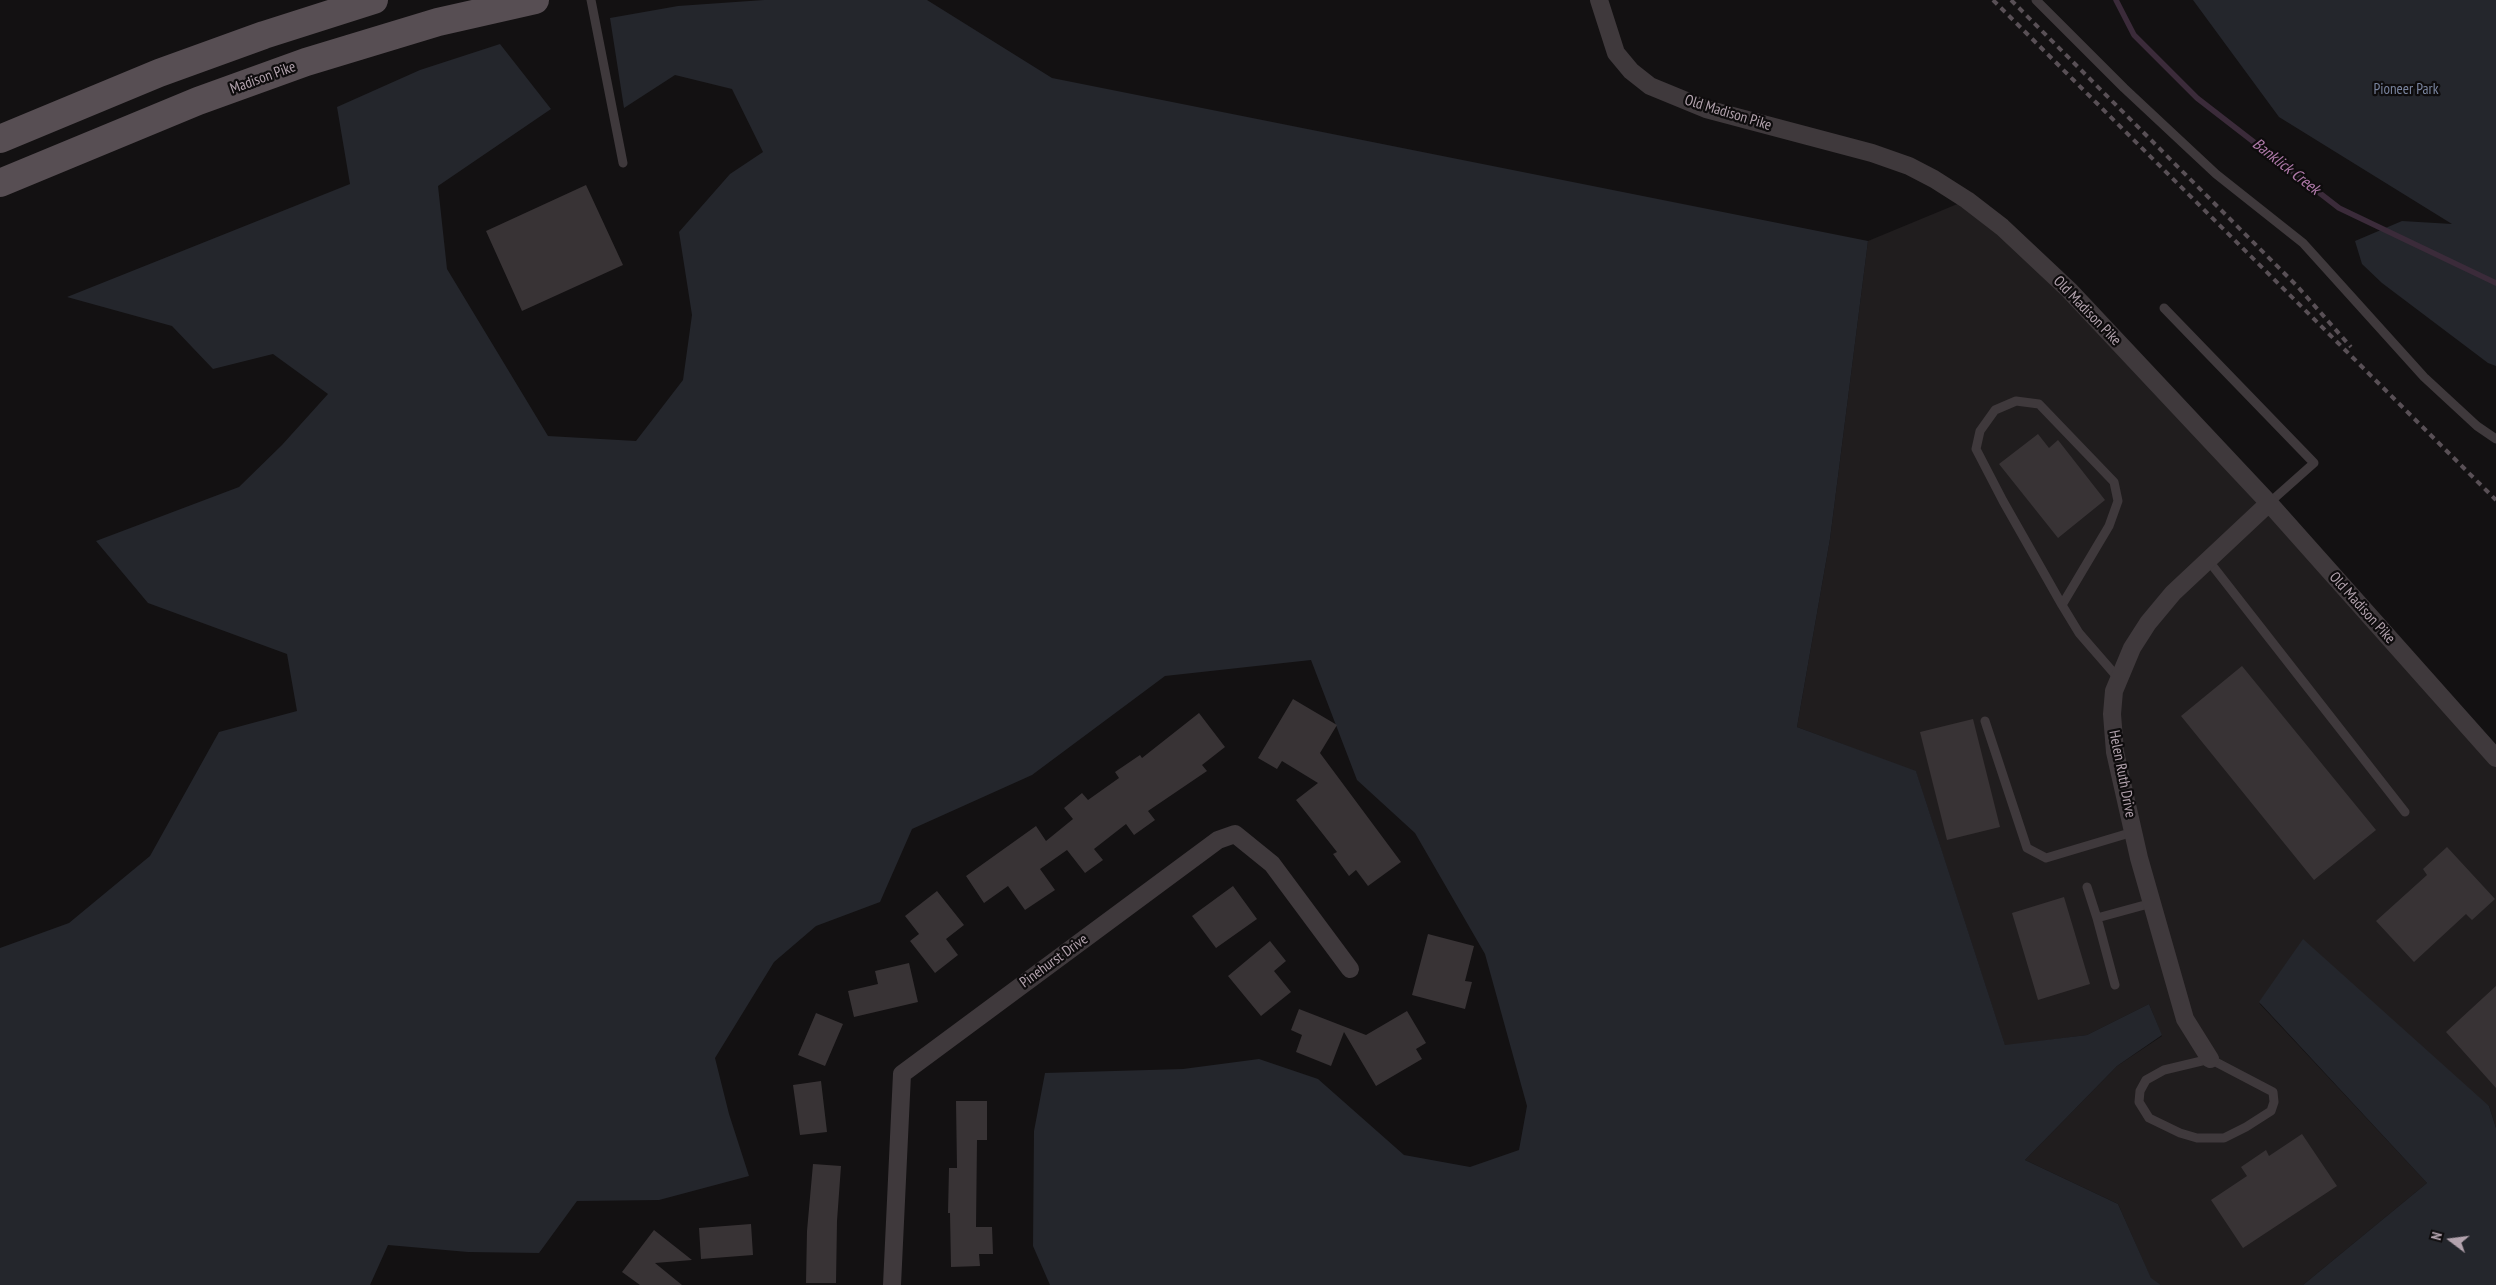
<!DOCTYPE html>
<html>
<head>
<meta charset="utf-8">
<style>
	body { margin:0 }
	#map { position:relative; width:2496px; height:1285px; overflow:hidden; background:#131112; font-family:"PT Sans Narrow",sans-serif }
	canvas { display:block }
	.north { position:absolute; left:2426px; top:1215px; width:50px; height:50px; -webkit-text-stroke:4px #0e0c0d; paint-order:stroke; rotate:285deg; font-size:14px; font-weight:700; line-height:20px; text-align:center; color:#b3a3ae }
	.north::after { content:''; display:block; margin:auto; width:18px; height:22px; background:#b3a3ae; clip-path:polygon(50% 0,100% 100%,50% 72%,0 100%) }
</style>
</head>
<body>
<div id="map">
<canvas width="2496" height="1285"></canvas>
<div class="north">N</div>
</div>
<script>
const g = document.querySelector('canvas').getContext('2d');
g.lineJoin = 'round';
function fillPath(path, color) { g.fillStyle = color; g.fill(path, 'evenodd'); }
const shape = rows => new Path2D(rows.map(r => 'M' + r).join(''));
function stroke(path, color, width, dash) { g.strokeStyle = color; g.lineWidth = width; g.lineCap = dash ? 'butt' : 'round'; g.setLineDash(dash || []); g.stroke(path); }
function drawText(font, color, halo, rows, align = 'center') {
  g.font = font + ' "PT Sans Narrow",sans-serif'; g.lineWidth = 4.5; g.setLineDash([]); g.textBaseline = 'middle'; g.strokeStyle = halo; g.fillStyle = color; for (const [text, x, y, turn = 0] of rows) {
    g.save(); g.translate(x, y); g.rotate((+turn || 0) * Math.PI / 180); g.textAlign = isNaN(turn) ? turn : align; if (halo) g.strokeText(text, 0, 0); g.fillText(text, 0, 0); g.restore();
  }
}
fillPath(shape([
	[1967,200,2002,227,2496,758,2496,1128,2489,1106,2259,1003,2427,1183,2303,1285,2161,1285,2151,1279,2118,1204,2025,1160,2117,1066,2162,1036,2149,1004,2087,1035,2005,1046,1916,772,1797,727,1830,539,1868,241]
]), '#201d1e');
fillPath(shape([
	[764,0,927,0,1052,78,1868,241,1830,539,1797,727,1916,771,2005,1045,2087,1035,2149,1004,2162,1035,2117,1066,2025,1160,2118,1204,2151,1278,2161,1285,1050,1285,1033,1246,1034,1131,1045,1073,1183,1069,1259,1059,1318,1079,1404,1155,1470,1167,1519,1150,1527,1106,1485,954,1415,833,1357,780,1311,660,1165,676,1032,775,912,829,880,902,816,926,774,962,715,1058,729,1114,749,1176,659,1200,577,1201,539,1253,468,1252,388,1245,370,1285,0,1285,0,948,69,923,150,856,219,732,297,711,287,654,148,603,96,541,239,487,282,445,328,394,273,354,213,369,172,326,67,297,350,184,337,107,420,70,500,44,551,109,438,186,447,269,548,436,636,441,683,380,692,315,679,232,730,174,763,152,732,89,675,75,624,108,610,18,678,6],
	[2193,0,2496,0,2496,366,2488,363,2382,283,2362,264,2355,241,2402,221,2452,224,2279,117],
	[2303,939,2489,1106,2496,1128,2496,1285,2303,1285,2427,1183,2259,1002]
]), '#24262c');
stroke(shape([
	[2116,0,2134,35,2197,98,2339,208,2496,283]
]), '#3b2b3a', 5.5);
fillPath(shape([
	[586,185,623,265,522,311,486,231],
	[2038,434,2049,448,2058,440,2105,500,2058,538,1999,464],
	[2242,666,2376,830,2314,880,2181,716],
	[1293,699,1337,725,1320,753,1401,862,1368,886,1356,870,1349,876,1333,854,1337,852,1296,800,1318,783,1282,761,1277,769,1258,758],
	[1199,713,1225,747,1202,765,1207,771,1148,811,1155,820,1134,835,1126,824,1094,849,1103,860,1085,873,1067,850,1040,869,1055,890,1025,910,1008,886,984,903,966,876,1036,826,1046,841,1073,819,1064,808,1082,793,1088,800,1119,778,1115,772,1140,755,1142,758],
	[1973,719,2000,827,1947,840,1920,732],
	[2447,847,2495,899,2472,920,2466,914,2414,962,2376,921,2427,875,2423,869],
	[1233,886,1257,919,1216,948,1192,916],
	[937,891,964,925,946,939,958,955,935,973,910,941,919,934,905,916],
	[2064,897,2090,984,2038,1000,2012,913],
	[1428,934,1474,946,1465,981,1472,982,1465,1009,1412,995],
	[1270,941,1286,961,1274,971,1291,992,1261,1016,1228,976],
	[909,963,918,1002,854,1017,848,991,878,984,875,971],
	[2496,986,2496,1088,2446,1032],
	[1299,1009,1366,1035,1407,1011,1426,1043,1416,1049,1422,1059,1376,1086,1344,1032,1331,1066,1296,1052,1302,1035,1291,1030],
	[816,1013,843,1024,825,1066,798,1055],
	[821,1081,827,1132,800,1135,793,1085],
	[956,1101,987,1101,987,1140,977,1140,976,1227,992,1227,993,1254,979,1254,980,1266,951,1267,950,1213,948,1213,949,1168,957,1168],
	[2302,1134,2337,1186,2243,1248,2211,1200,2247,1176,2241,1167,2266,1150,2269,1156],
	[813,1164,841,1166,837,1221,836,1283,806,1283,807,1231],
	[751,1224,753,1255,701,1259,699,1228],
	[654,1230,692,1260,655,1263,682,1285,640,1285,622,1272]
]), '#383335');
stroke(shape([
	[591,0,623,163],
	[2036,0,2124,88,2216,174,2303,243,2424,377,2477,426,2496,439],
	[2164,308,2314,463,2269,503],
	[2208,560,2405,812],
	[2062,605,2109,526,2118,501,2114,482,2039,404,2016,401,1995,410,1980,431,1976,449,2003,501,2062,605,2079,633,2119,679],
	[1985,721,2027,848,2046,858,2133,832],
	[2087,887,2097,918],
	[2115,985,2097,918,2152,903],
	[2210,1059,2273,1092,2274,1102,2271,1111,2246,1127,2224,1138,2197,1138,2180,1133,2149,1118,2139,1102,2140,1091,2146,1080,2164,1070,2210,1059]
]), '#3f393c', 9);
stroke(shape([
	[1599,0,1616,53,1631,71,1650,86,1706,109,1872,153,1909,166,1934,179,1967,200,2002,227,2069,290,2269,503,2496,758],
	[2210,1059,2185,1019,2139,858,2115,752,2112,714,2114,691,2132,648,2148,623,2173,593,2269,503],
	[892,1285,902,1074,1218,840,1235,834,1272,864,1350,969]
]), '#3f393c', 18);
stroke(shape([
	[0,139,159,73,264,35,374,0],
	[0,183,198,101,306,62,438,22,535,0]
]), '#574e53', 28);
stroke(shape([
	[1993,0,2496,500],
	[2011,0,2298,287,2351,347]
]), '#595056', 4, [6, 5]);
drawText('15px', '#b3a3ae', '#0e0c0d', [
	["Madison Pike",263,78,-20],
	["Old Madison Pike",1728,113,17],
	["Old Madison Pike",2087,311,46],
	["Old Madison Pike",2362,608,48],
	["Helen Ruth Drive",2122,774,79],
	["Pinehurst Drive",1054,961,-36]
]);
drawText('15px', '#79849e', '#0e0c0d', [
	["Pioneer Park",2406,90]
]);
drawText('italic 16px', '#af79a9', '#0e0c0d', [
	["Banklick Creek",2286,167,38]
]);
</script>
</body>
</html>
